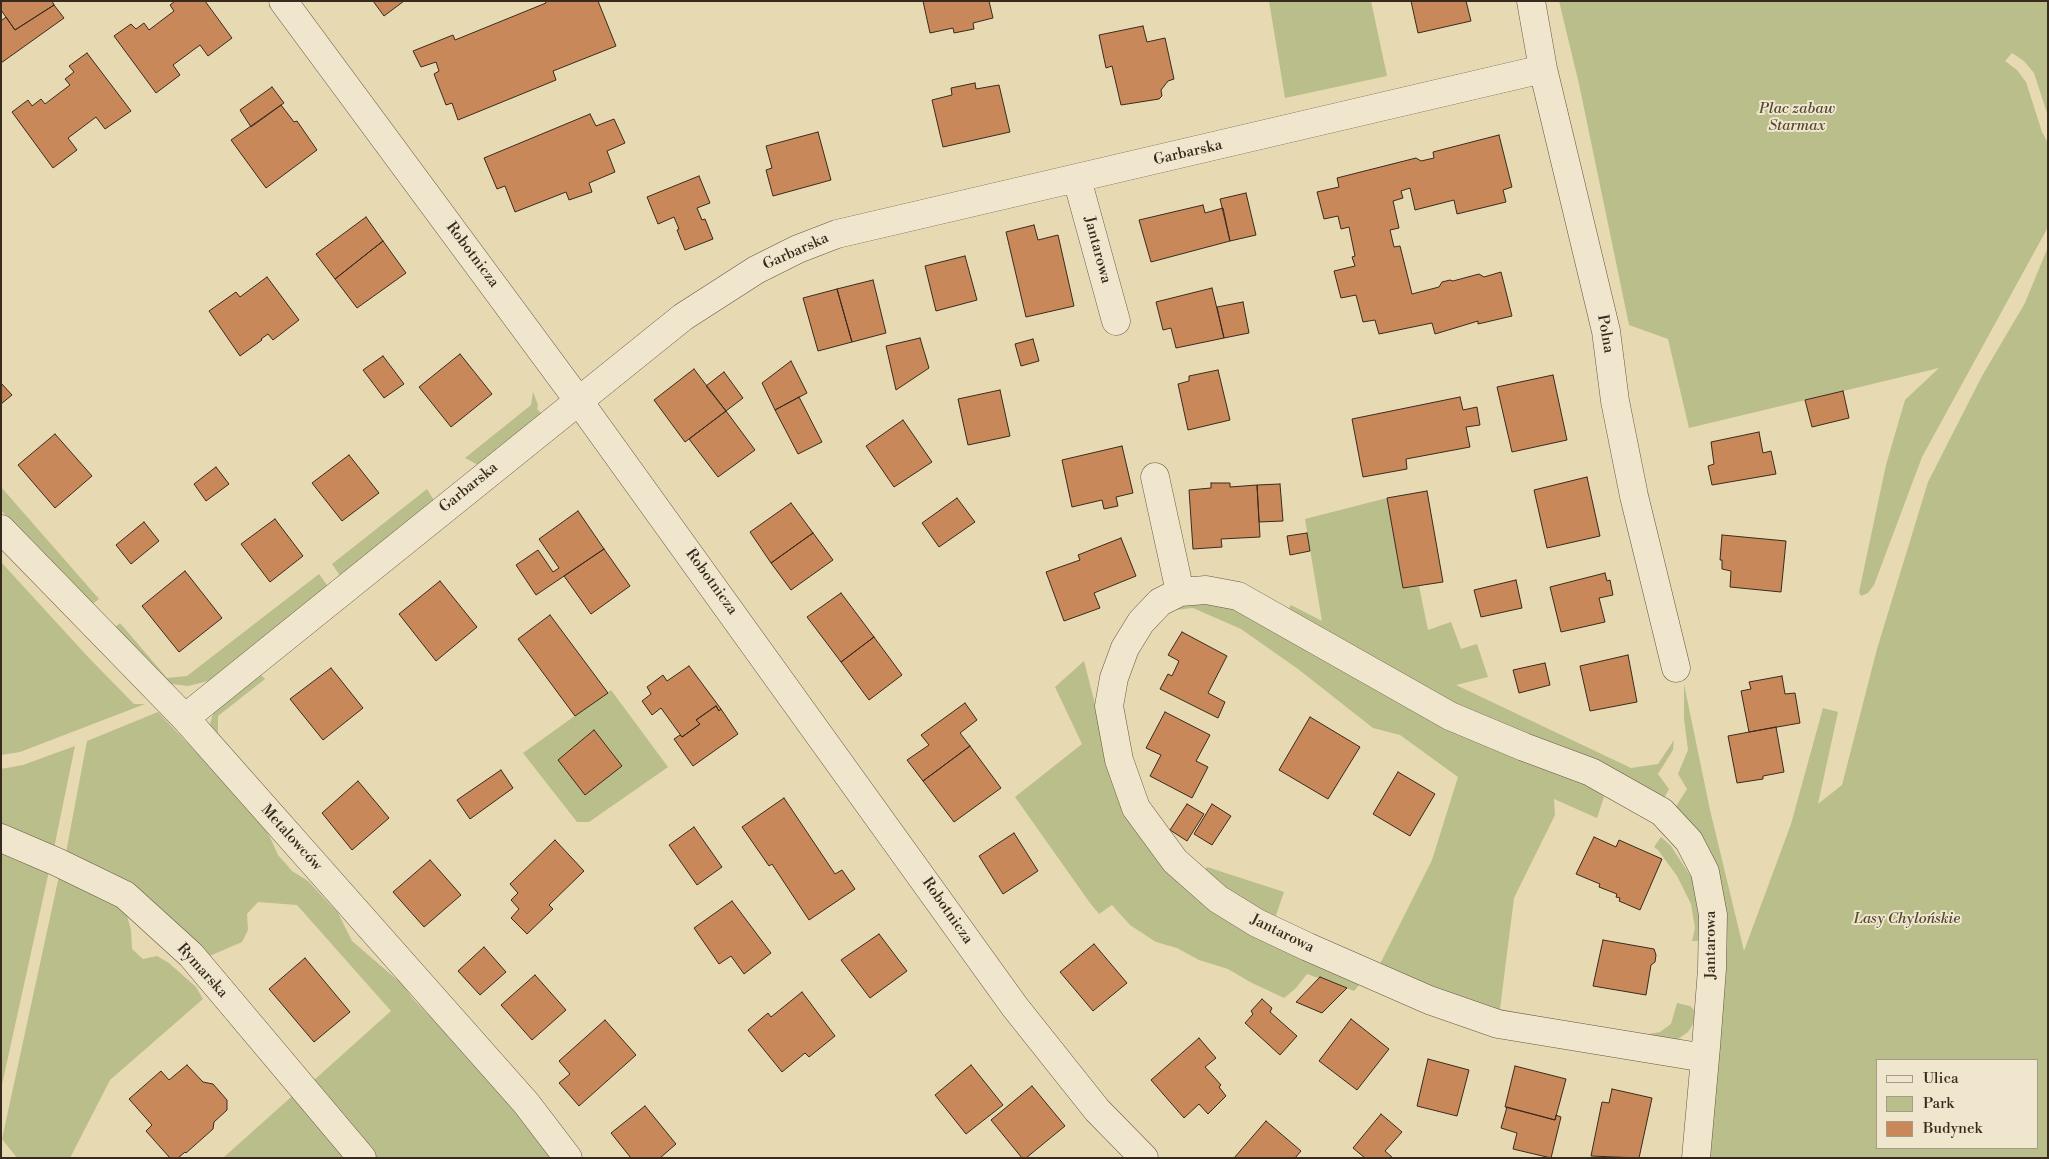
<!DOCTYPE html>
<html>
<head>
<meta charset="utf-8">
<style>
	body { margin:0 }
	#map { position:relative; width:2049px; height:1159px; overflow:hidden; background:#e7d9b2; font-family:"Libre Bodoni",serif }
	canvas { display:block }
	.frame { position:absolute; inset:0; border:2px solid #382b1d; pointer-events:none }
	.legend { position:absolute; left:1876px; top:1059px; width:162px; height:90px; box-sizing:border-box; background:#efe6cd; border:1px solid #a69b87; margin:0; padding:6px 9px; list-style:none; font-size:15px; color:#382b1d }
	.legend li { display:flex; align-items:center; gap:10px; height:25px }
	.legend b { width:25px; border:1px solid #a69b87 }
</style>
</head>
<body>
<div id="map">
<canvas width="2049" height="1159"></canvas>
<div class="frame"></div>
<ul class="legend">
<li><b style="height:6px;background:#efe6cd"></b>Ulica</li>
<li><b style="height:14px;background:#b9be8a"></b>Park</li>
<li><b style="height:14px;background:#c9885a"></b>Budynek</li>
</ul>
</div>
<script>
const g = document.querySelector('canvas').getContext('2d');
g.lineJoin = 'round';
function fillPath(path, color) { g.fillStyle = color; g.fill(path, 'evenodd'); }
const shape = rows => new Path2D(rows.map(r => 'M' + r).join(''));
function stroke(path, color, width, dash) { g.strokeStyle = color; g.lineWidth = width; g.lineCap = dash ? 'butt' : 'round'; g.setLineDash(dash || []); g.stroke(path); }
function drawText(font, color, halo, rows, align = 'center') {
  g.font = font + ' "Libre Bodoni",serif'; g.lineWidth = 4; g.setLineDash([]); g.textBaseline = 'middle'; g.strokeStyle = halo; g.fillStyle = color; for (const [text, x, y, turn = 0] of rows) {
    g.save(); g.translate(x, y); g.rotate((+turn || 0) * Math.PI / 180); g.textAlign = isNaN(turn) ? turn : align; if (halo) g.strokeText(text, 0, 0); g.fillText(text, 0, 0); g.restore();
  }
}
fillPath(shape([
	[1269,1,1371,1,1387,76,1285,98],
	[1559,1,2048,1,2048,116,2034,73,2024,61,2012,53,2005,61,2017,70,2026,82,2042,132,2048,143,2048,227,1922,457,1874,585,1868,593,1861,596,1859,592,1886,465,1905,400,1939,368,1689,428,1668,339,1629,325,1579,84],
	[2048,247,2048,1158,1703,1158,1719,952,1673,811,1687,789,1678,774,1688,750,1684,718,1684,684,1710,810,1744,951,1791,824,1823,708,1838,712,1818,804,1842,785,1877,649,1928,482,1982,376,2025,303],
	[1878,1060,2038,1060,2038,1148,1878,1148],
	[533,392,538,405,537,409,542,414,480,466,465,458,531,405],
	[1,487,99,599,90,606,1,510],
	[427,489,435,502,341,577,332,564],
	[1387,498,1403,588,1419,586,1428,630,1451,622,1461,649,1477,644,1488,677,1456,685,1631,768,1658,764,1674,740,1673,750,1658,774,1669,789,1662,802,1498,730,1285,614,1291,605,1322,621,1305,519],
	[1,562,89,658,134,704,145,704,20,752,1,755],
	[319,574,329,588,208,681,188,686,164,683,112,630,120,623,167,678,187,676],
	[1205,601,1229,604,1600,787,1604,797,1597,818,1554,799,1555,815,1514,898,1500,1009,1644,1035,1660,1032,1671,1024,1677,1003,1690,1006,1694,1010,1695,1015,1692,1026,1688,1032,1671,1044,1494,1017,1378,968,1432,860,1458,777,1400,735,1373,728,1298,669,1241,629,1193,608,1174,610,1182,604],
	[1084,661,1097,712,1166,864,1364,979,1354,991,1307,974,1296,988,1284,998,1250,982,1228,969,1199,960,1177,948,1156,942,1130,925,1112,905,1099,914,1090,903,1015,797,1082,744,1055,687],
	[261,675,265,679,218,716,218,733,298,824,293,830,216,739,210,724,213,714,220,705],
	[611,690,668,767,589,822,577,822,523,753],
	[158,712,258,818,270,837,278,855,292,871,308,881,338,913,352,941,402,984,413,999,453,1040,556,1158,370,1158,313,1081,391,1011,297,905,258,902,247,914,248,930,242,942,205,958,65,858,87,741],
	[75,746,53,853,1,832,1,769,23,765],
	[1661,837,1671,846,1695,883,1702,907,1699,941,1692,941,1695,928,1691,904,1677,876,1658,850,1654,847],
	[1,852,49,871,1,1089],
	[1207,867,1284,892,1274,921,1203,872],
	[59,876,112,902,127,916,131,930,132,949,143,959,157,956,169,963,196,987,203,999,110,1080,70,1158,17,1158,2,1139],
	[294,1094,350,1158,223,1158,290,1098]
]), '#b9be8a');
const building = shape([
	[1,1,52,1,54,5,15,30,1,10,1,1],
	[175,1,205,1,232,38,208,56,200,45,173,65,180,75,156,93,114,36,131,24,136,29,144,23,149,30,174,11,170,5,175,1],
	[373,1,404,1,384,16,373,1],
	[545,1,598,1,616,46,553,71,556,80,458,120,452,103,446,105,434,74,439,71,436,62,421,67,413,51,453,35,455,40,546,3,545,1],
	[923,1,989,1,993,18,973,23,974,29,954,33,953,28,930,33,923,1],
	[1411,1,1466,1,1471,21,1418,33,1411,1],
	[54,5,64,18,1,63,1,21,6,17,15,30,54,5],
	[1143,26,1147,42,1165,38,1174,79,1168,81,1161,90,1162,96,1159,99,1121,105,1112,66,1106,68,1099,35,1143,26],
	[87,53,131,111,105,129,96,117,68,138,77,150,53,168,12,112,28,100,32,106,41,99,45,104,70,85,65,79,74,72,69,66,87,53],
	[975,83,976,89,999,85,1010,132,943,147,932,100,952,95,951,88,975,83],
	[272,87,284,103,251,127,240,110,272,87],
	[281,105,294,122,297,121,317,150,266,188,231,140,281,105],
	[590,114,596,126,614,119,625,143,607,151,615,172,589,183,592,192,569,200,566,192,515,212,505,186,497,189,484,158,590,114],
	[818,132,831,180,773,196,766,170,772,168,766,146,818,132],
	[1499,135,1512,187,1503,190,1506,202,1457,214,1454,200,1415,210,1410,188,1401,191,1403,198,1393,201,1399,228,1390,230,1394,247,1400,246,1412,294,1439,287,1442,282,1450,280,1453,281,1479,274,1484,277,1501,272,1512,316,1478,324,1478,321,1435,334,1432,323,1379,334,1375,320,1363,322,1356,295,1341,298,1334,271,1355,266,1352,257,1355,256,1349,227,1341,229,1338,216,1324,219,1317,192,1339,187,1337,178,1416,158,1421,161,1434,158,1433,152,1499,135],
	[699,176,710,203,697,208,702,220,705,219,713,239,685,250,677,230,679,229,674,217,658,224,647,197,699,176],
	[1246,193,1256,235,1230,241,1220,199,1246,193],
	[1203,205,1205,213,1223,208,1230,241,1151,262,1139,220,1203,205],
	[366,217,383,241,335,279,316,254,366,217],
	[1034,225,1038,240,1058,235,1074,306,1026,317,1006,232,1034,225],
	[383,241,406,273,357,308,335,279,383,241],
	[965,256,977,300,936,311,925,266,965,256],
	[267,277,299,320,273,340,268,334,261,339,262,340,240,356,209,311,236,292,240,297,267,277],
	[873,280,886,333,852,342,837,289,873,280],
	[1212,288,1224,338,1176,348,1171,328,1163,330,1156,302,1212,288],
	[837,289,852,342,818,351,803,298,837,289],
	[1243,302,1249,333,1224,338,1217,307,1243,302],
	[920,338,929,368,896,390,886,346,920,338],
	[1033,339,1039,361,1021,366,1015,344,1033,339],
	[460,354,492,394,451,427,419,387,460,354],
	[383,356,404,384,384,398,363,370,383,356],
	[791,361,807,393,775,410,762,383,791,361],
	[694,369,726,411,685,442,654,400,694,369],
	[1218,370,1230,420,1188,430,1178,384,1189,381,1189,376,1218,370],
	[724,372,743,398,726,411,706,386,724,372],
	[1553,375,1567,440,1512,452,1497,387,1553,375],
	[1,383,12,395,1,404,1,383],
	[1000,390,1010,436,968,445,958,399,1000,390],
	[1843,391,1849,418,1812,427,1805,400,1843,391],
	[799,397,822,442,798,454,775,410,799,397],
	[1460,397,1463,410,1477,407,1480,425,1466,427,1470,447,1406,459,1407,469,1363,477,1352,419,1460,397],
	[726,411,755,450,718,477,689,439,726,411],
	[903,420,932,462,894,487,866,446,903,420],
	[1759,432,1763,453,1771,451,1776,474,1712,485,1708,466,1714,464,1711,442,1759,432],
	[55,434,92,476,55,508,18,465,55,434],
	[1122,446,1133,493,1116,497,1118,506,1104,509,1102,500,1072,507,1062,460,1122,446],
	[349,455,379,493,342,521,312,483,349,455],
	[216,467,229,484,206,501,194,484,216,467],
	[1587,477,1600,536,1547,548,1534,490,1587,477],
	[1211,483,1230,483,1230,487,1257,485,1260,537,1221,539,1222,547,1193,549,1189,490,1211,488,1211,483],
	[1280,484,1283,521,1259,522,1257,485,1280,484],
	[1427,491,1443,582,1403,588,1387,498,1427,491],
	[957,498,975,522,939,547,922,523,957,498],
	[791,503,813,533,771,563,750,532,791,503],
	[578,511,604,549,536,595,516,565,538,550,553,572,559,568,539,539,578,511],
	[275,519,303,556,270,582,241,544,275,519],
	[144,522,159,541,131,564,116,545,144,522],
	[813,533,833,560,791,590,771,563,813,533],
	[1307,533,1310,551,1290,555,1287,536,1307,533],
	[1722,535,1786,541,1781,592,1730,587,1731,571,1722,569,1722,560,1720,560,1722,535],
	[1121,538,1136,576,1094,593,1100,608,1064,621,1046,572,1080,560,1078,555,1121,538],
	[604,549,630,586,591,614,564,576,604,549],
	[185,571,222,618,179,652,142,606,185,571],
	[1605,573,1607,581,1610,580,1613,595,1599,598,1605,622,1561,632,1550,587,1605,573],
	[1516,580,1522,608,1481,617,1474,590,1516,580],
	[440,581,477,627,436,661,399,614,440,581],
	[841,593,874,637,841,662,807,617,841,593],
	[550,615,608,693,575,716,518,639,550,615],
	[1182,632,1227,656,1208,693,1225,702,1218,718,1160,689,1168,674,1172,676,1179,661,1168,655,1182,632],
	[874,637,902,675,869,700,841,662,874,637],
	[1628,655,1637,702,1590,711,1580,666,1628,655],
	[1545,663,1550,685,1519,693,1513,670,1545,663],
	[689,666,721,709,719,711,716,706,696,720,700,724,682,737,661,708,652,715,642,701,651,694,647,687,663,675,667,681,689,666],
	[331,668,363,708,323,740,290,699,331,668],
	[1782,676,1785,694,1795,693,1800,723,1749,732,1741,691,1751,689,1749,682,1782,676],
	[965,703,977,720,960,733,970,746,923,781,907,760,929,745,921,735,965,703],
	[716,706,719,711,721,709,738,734,693,766,674,739,680,735,682,737,700,724,696,720,716,706],
	[1165,712,1210,735,1196,761,1208,767,1192,798,1150,776,1161,755,1146,748,1165,712],
	[1310,717,1360,747,1328,799,1279,770,1310,717],
	[1776,727,1784,772,1763,776,1763,779,1737,783,1728,736,1776,727],
	[594,730,622,766,585,795,558,760,594,730],
	[970,746,1001,788,954,822,923,781,970,746],
	[501,770,513,788,470,819,457,800,501,770],
	[1398,772,1435,794,1410,836,1373,814,1398,772],
	[358,781,389,818,352,850,322,813,358,781],
	[784,798,835,874,842,870,855,889,809,920,772,864,769,866,742,827,784,798],
	[1187,804,1204,814,1187,841,1170,830,1187,804],
	[1212,804,1231,816,1212,845,1194,834,1212,804],
	[694,827,722,867,697,885,669,845,694,827],
	[1014,833,1038,871,1003,894,979,856,1014,833],
	[1594,837,1616,847,1619,840,1662,859,1640,910,1619,901,1620,898,1616,897,1617,894,1599,887,1600,884,1576,874,1594,837],
	[555,840,584,871,549,905,553,909,527,934,511,918,519,909,511,900,518,893,510,884,555,840],
	[430,860,461,895,424,927,393,892,430,860],
	[732,901,771,953,744,974,731,956,719,964,694,928,732,901],
	[879,934,907,971,870,998,841,960,879,934],
	[1603,940,1654,949,1656,955,1655,962,1651,965,1646,995,1593,986,1603,940],
	[1094,944,1127,983,1093,1011,1060,972,1094,944],
	[484,947,506,972,480,995,458,971,484,947],
	[305,958,350,1012,314,1042,269,989,305,958],
	[535,975,566,1010,532,1040,501,1005,535,975],
	[1320,977,1347,988,1322,1013,1296,1002,1320,977],
	[802,992,835,1036,809,1057,805,1053,782,1072,748,1030,768,1013,771,1017,802,992],
	[1262,999,1272,1008,1270,1012,1297,1036,1280,1055,1245,1023,1253,1014,1251,1011,1262,999],
	[1351,1019,1389,1049,1357,1090,1319,1061,1351,1019],
	[605,1020,636,1055,579,1106,559,1083,570,1074,559,1061,605,1020],
	[1199,1038,1216,1058,1205,1067,1221,1085,1219,1087,1226,1096,1208,1114,1199,1104,1184,1118,1151,1080,1199,1038],
	[1428,1059,1469,1070,1457,1116,1417,1106,1428,1059],
	[187,1065,203,1082,213,1084,227,1100,227,1110,214,1122,213,1129,186,1153,185,1152,178,1158,170,1158,146,1131,152,1125,129,1099,161,1071,169,1080,187,1065],
	[971,1065,1003,1105,966,1134,935,1095,971,1065],
	[1515,1066,1566,1079,1555,1120,1505,1107,1515,1066],
	[1032,1086,1065,1126,1026,1158,1022,1158,991,1120,1032,1086],
	[1612,1089,1652,1098,1639,1158,1591,1156,1602,1102,1609,1103,1612,1089],
	[645,1106,676,1144,660,1158,631,1158,611,1133,645,1106],
	[1507,1107,1555,1120,1556,1115,1561,1117,1551,1158,1513,1149,1517,1133,1501,1128,1507,1107],
	[1381,1114,1402,1132,1385,1151,1393,1158,1365,1158,1353,1148,1381,1114],
	[1266,1121,1301,1151,1295,1158,1234,1158,1266,1121]
]);
fillPath(building, '#c9885a');
stroke(building, '#382b1d', 1);
const minor = shape([
	[283,1,578,400,1015,1007,1097,1110,1144,1158],
	[1531,1,1543,69,1606,331,1615,401,1634,496,1676,668],
	[1077,179,1116,321],
	[1155,477,1180,592],
	[1,529,185,718,526,1103,568,1158],
	[185,718,683,317,756,270,798,249,837,234,1543,69],
	[1,838,57,862,125,895,191,955,362,1158],
	[1696,1158,1706,1047,1712,969,1713,915,1705,872,1689,841,1662,812,1591,772,1524,747,1450,716,1238,596,1206,590,1180,592,1160,602,1141,622,1125,648,1114,678,1109,706,1119,760,1136,808,1175,861,1218,899,1257,923,1308,947,1429,1000,1498,1024,1705,1058]
]);
stroke(minor, '#645642', 29);
stroke(minor, '#efe6cd', 28);
drawText('italic 15px', '#524833', '#efe6cd', [
	["Plac zabaw",1797,109],
	["Starmax",1797,126],
	["Lasy Chylońskie",1907,919]
]);
drawText('15px', '#382b1d', '#efe6cd', [
	["Garbarska",1188,153,-13],
	["Jantarowa",1097,250,75],
	["Garbarska",796,252,-24],
	["Robotnicza",472,255,53],
	["Polna",1605,334,80],
	["Garbarska",469,488,-39],
	["Robotnicza",711,582,54],
	["Metalowców",291,838,48],
	["Robotnicza",947,911,55],
	["Jantarowa",1282,934,26],
	["Jantarowa",1711,945,-90],
	["Rymarska",202,971,48]
]);
</script>
</body>
</html>
